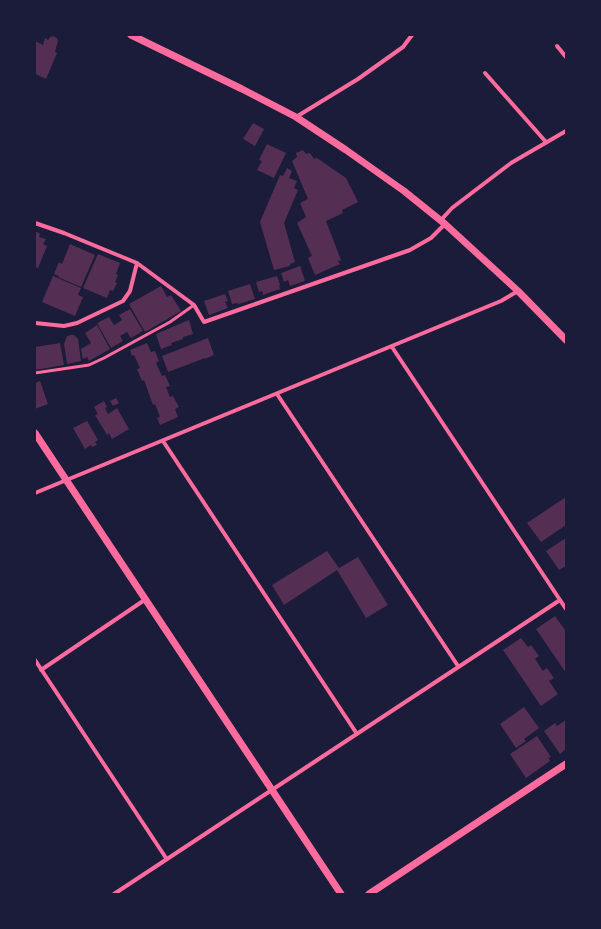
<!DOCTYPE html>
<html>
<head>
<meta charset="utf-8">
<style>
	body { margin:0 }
	#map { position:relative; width:601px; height:929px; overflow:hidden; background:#1b1b3a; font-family:Barlow,sans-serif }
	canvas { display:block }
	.frame { position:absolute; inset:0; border:36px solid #1b1b3a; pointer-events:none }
</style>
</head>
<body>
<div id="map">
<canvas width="601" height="929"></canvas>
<div class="frame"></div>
</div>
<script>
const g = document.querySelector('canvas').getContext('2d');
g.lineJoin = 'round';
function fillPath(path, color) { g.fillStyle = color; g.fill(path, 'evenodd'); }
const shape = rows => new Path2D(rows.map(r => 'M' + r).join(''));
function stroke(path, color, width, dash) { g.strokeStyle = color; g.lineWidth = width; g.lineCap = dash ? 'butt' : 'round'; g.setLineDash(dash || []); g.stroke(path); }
fillPath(shape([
	[53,36,57,38,58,41,55,52,57,53,46,79,35,74,35,41,43,45,45,38,48,40,50,37],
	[253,123,264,129,255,146,243,139],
	[267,144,286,153,274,178,257,170,262,161,259,160],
	[303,150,306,154,310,153,314,159,317,158,346,178,358,202,342,210,343,213,326,221,341,260,338,261,340,264,315,275,308,258,312,256,297,223,306,217,300,203,308,199,292,161,297,157,296,153],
	[287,168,292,171,289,178,297,181,294,188,298,190,284,223,295,262,290,264,290,266,274,270,260,222,280,175,283,176],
	[35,231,40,234,39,237,46,239,43,244,47,246,38,268,35,267],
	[70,244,95,255,81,287,58,277,59,276,54,274,59,262,62,264],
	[98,254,120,263,116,274,118,275,115,282,117,283,113,291,110,290,107,298,83,288],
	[300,266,305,281,290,286,288,280,284,282,281,273],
	[53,276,81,288,78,295,83,297,75,316,42,302],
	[277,276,280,285,279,286,280,289,263,295,262,291,259,292,256,282],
	[250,284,255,299,238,304,237,303,232,304,228,291],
	[161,286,167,297,171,295,181,311,145,332,129,304],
	[225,294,228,301,225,302,228,308,209,315,204,301],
	[130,309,143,331,131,338,127,332,120,336,123,341,111,348,97,323,109,317,114,325,122,320,119,315],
	[189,320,193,334,183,337,183,339,171,343,172,345,161,349,156,334],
	[97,325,110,349,89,361,87,357,83,359,81,349,91,343,85,333],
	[71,335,74,335,78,339,81,361,67,364,64,344,67,336],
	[208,338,214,355,205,359,205,358,168,372,162,356],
	[60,343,64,365,35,370,35,347],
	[147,343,151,352,155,351,159,361,156,363,162,376,165,375,170,386,166,387,170,397,173,396,179,407,175,409,178,417,160,425,157,418,160,417,155,404,153,405,144,380,142,381,137,369,140,368,134,355,132,356,130,350],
	[40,381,48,404,35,409,35,383],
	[116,398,119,403,113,406,110,401],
	[104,401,107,407,105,408,108,414,117,408,129,429,112,439,109,433,107,435,95,415,98,414,94,407],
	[87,421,98,440,95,442,97,445,92,447,91,445,85,449,73,428],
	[566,497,566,525,541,542,527,523],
	[566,538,566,566,559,570,546,551],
	[327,551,339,568,358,557,388,605,366,618,337,570,284,605,272,585],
	[555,616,565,630,566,630,566,673,536,629],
	[521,638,528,647,531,645,539,656,535,659,543,671,547,668,554,678,549,681,558,694,541,706,503,650],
	[524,707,539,728,524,739,526,741,516,748,500,724],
	[566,720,566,749,560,754,544,731,555,723,557,726],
	[537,736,551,757,548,758,550,761,526,778,510,754]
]), '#542f53');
stroke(shape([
	[35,373,89,365,104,358,170,322,194,305]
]), '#ff6b9d', 3);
stroke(shape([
	[557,46,566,57],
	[485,73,546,142],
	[296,117,358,79,403,47,412,35],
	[441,220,452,208,511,163,566,131],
	[35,223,64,233,137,263,194,305,204,322,410,250,431,238,445,224],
	[35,323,64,326,77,323,123,301,130,291,137,263],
	[392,347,566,609],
	[277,394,458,666],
	[163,441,357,734],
	[35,493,501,301,518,291],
	[35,660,166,858],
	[41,670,146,599],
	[114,894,560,600]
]), '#ff6b9d', 4);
stroke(shape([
	[131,35,242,89,296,117,346,150,404,191,445,224,518,291,566,340],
	[35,433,341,894],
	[369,894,566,764]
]), '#ff6b9d', 7);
</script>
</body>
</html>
